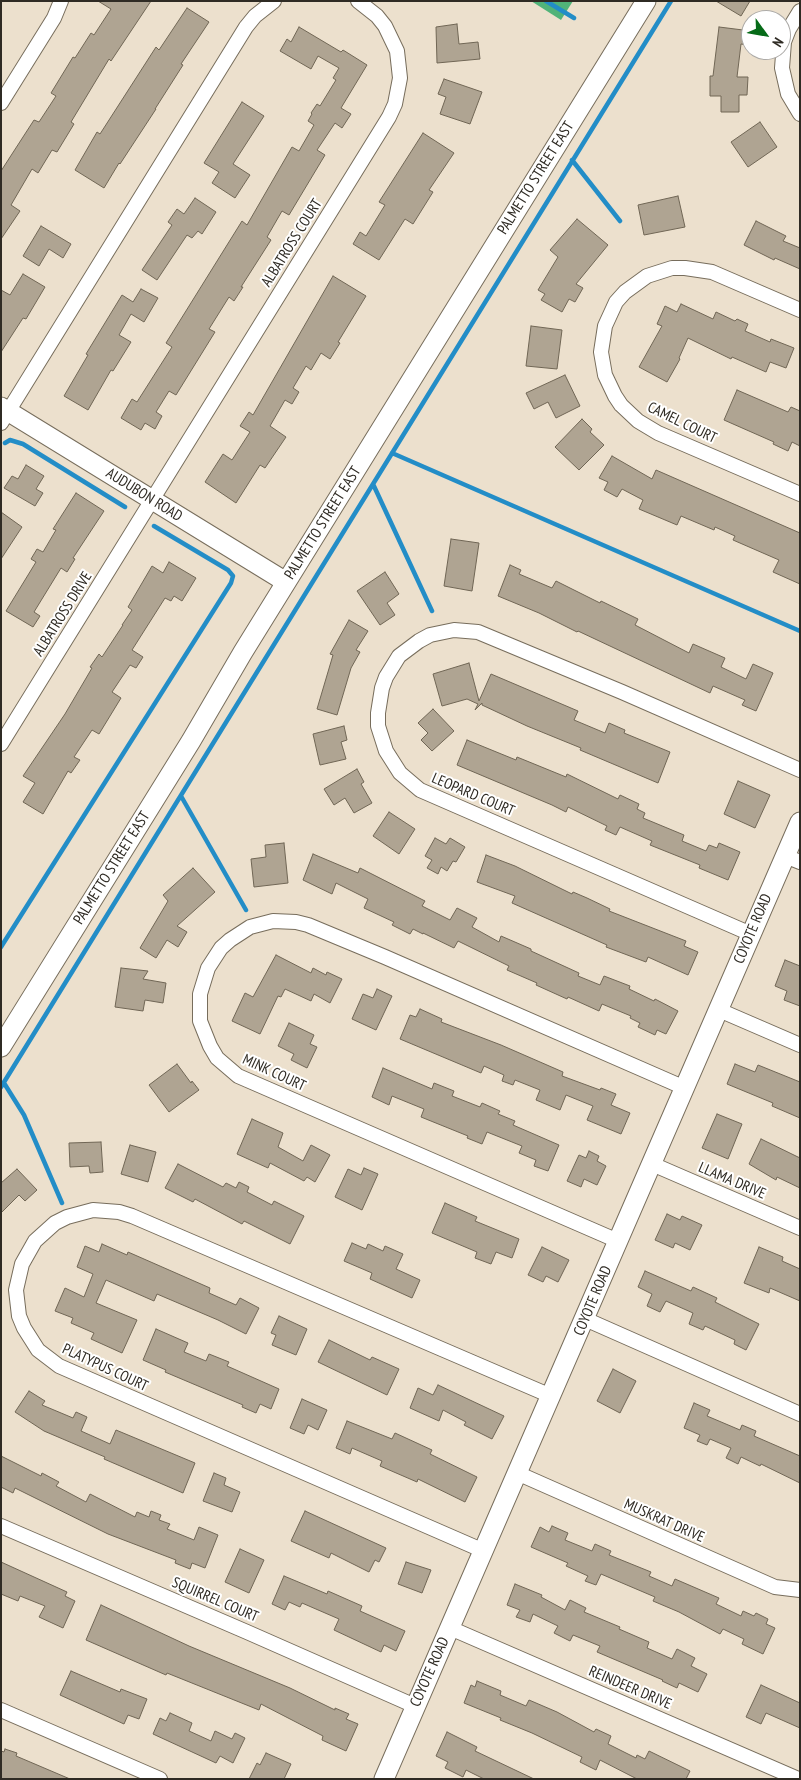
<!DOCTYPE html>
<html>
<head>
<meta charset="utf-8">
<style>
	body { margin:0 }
	#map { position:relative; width:801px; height:1780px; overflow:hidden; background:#ece0cd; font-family:"PT Sans Narrow",sans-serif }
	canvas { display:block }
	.frame { position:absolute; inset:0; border:2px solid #2f2b24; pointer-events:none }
	.north { position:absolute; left:741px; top:10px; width:50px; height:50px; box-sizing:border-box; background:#fff; border:1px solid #acaaa7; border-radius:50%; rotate:122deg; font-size:14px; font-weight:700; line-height:20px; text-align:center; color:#2f2b24 }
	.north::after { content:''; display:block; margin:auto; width:18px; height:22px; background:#066b18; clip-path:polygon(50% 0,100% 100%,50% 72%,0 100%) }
</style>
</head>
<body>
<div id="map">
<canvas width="801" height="1780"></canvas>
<div class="frame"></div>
<div class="north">N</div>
</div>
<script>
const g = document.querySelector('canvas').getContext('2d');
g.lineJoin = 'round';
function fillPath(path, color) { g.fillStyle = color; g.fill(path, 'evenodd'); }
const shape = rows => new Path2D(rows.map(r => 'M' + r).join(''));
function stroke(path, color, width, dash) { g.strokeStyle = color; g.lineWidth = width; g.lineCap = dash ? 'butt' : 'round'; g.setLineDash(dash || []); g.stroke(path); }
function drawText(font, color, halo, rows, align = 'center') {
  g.font = font + ' "PT Sans Narrow",sans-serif'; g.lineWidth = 4; g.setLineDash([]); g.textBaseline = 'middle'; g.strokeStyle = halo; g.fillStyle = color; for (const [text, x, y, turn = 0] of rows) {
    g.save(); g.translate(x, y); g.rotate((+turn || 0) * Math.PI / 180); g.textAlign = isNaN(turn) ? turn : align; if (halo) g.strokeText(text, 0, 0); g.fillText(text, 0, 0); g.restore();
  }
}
fillPath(shape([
	[531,1,573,1,561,20]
]), '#51b379');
stroke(shape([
	[546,1,574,18],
	[572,160,620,221],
	[5,443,10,440,23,444,125,507],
	[392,453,800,631],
	[373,484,432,611],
	[181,796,246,910],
	[1,947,231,583,233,576,228,570,154,526],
	[4,1083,24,1115,62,1203],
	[1,1087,671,1]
]), '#238dc7', 4.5);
const building = shape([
	[98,1,151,1,111,61,109,59,71,122,74,124,57,152,52,150,38,173,32,169,11,205,20,211,1,239,1,171,34,120,39,122,56,96,51,93,73,57,75,58,91,33,94,35,111,9,98,1],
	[716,1,750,1,741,16,716,1],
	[187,8,209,22,181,64,183,65,155,109,156,109,120,164,119,163,104,188,75,170,97,132,100,134,156,47,159,50,187,8],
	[457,24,459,44,478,42,480,59,437,63,436,27,457,24],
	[299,27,341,52,343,50,367,65,341,108,351,114,342,128,335,123,317,150,325,155,289,215,282,211,267,237,271,240,241,287,243,287,234,301,229,297,209,329,215,332,176,395,169,391,156,412,162,416,155,429,145,423,141,430,121,418,132,399,137,402,172,347,166,343,242,221,247,225,292,147,299,151,314,125,308,121,312,114,311,113,317,104,320,106,336,80,333,78,339,68,318,56,311,69,280,51,287,39,291,42,299,27],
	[719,27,751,31,749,45,741,44,737,77,748,77,747,95,739,95,739,112,721,112,721,96,710,96,710,76,713,76,719,27],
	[444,79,482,92,470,124,440,114,446,97,438,94,444,79],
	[242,102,264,116,233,164,250,175,235,198,212,183,219,172,204,163,242,102],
	[760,122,777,147,748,167,731,142,760,122],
	[423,133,454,153,429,190,433,192,413,224,405,219,379,260,353,244,360,232,366,236,385,205,379,202,423,133],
	[678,196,685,227,644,235,638,205,678,196],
	[195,198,216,212,202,234,198,231,192,238,187,235,157,280,142,270,172,225,168,222,177,209,184,214,195,198],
	[577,219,608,245,576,284,583,288,575,302,569,299,562,312,541,300,545,294,538,290,558,257,550,250,577,219],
	[756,221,786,236,783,241,800,248,800,269,775,258,774,260,744,245,756,221],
	[41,226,71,244,63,258,49,249,39,266,23,256,41,226],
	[23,274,45,287,26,319,23,318,1,352,1,290,10,295,23,274],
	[333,276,366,296,338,342,340,343,330,359,321,353,311,370,306,366,293,388,299,392,292,404,285,400,270,426,286,437,265,468,260,465,236,503,205,482,223,454,232,460,250,432,240,426,249,412,253,415,333,276],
	[141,289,158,298,144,322,131,314,119,335,131,342,113,371,111,370,88,410,64,396,88,355,86,354,122,295,133,302,141,289],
	[681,304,713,319,716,312,735,321,737,319,748,324,745,331,770,342,771,339,794,348,786,368,770,362,766,372,732,357,731,359,688,338,679,358,680,359,667,382,639,367,662,326,657,324,665,306,677,312,681,304],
	[531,326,562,330,557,369,526,366,531,326],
	[565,375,580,406,556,418,548,402,534,409,526,393,565,375],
	[737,390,788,412,791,407,800,411,800,446,792,442,788,451,773,444,774,442,724,420,737,390],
	[582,419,592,429,590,432,604,445,579,470,555,447,582,419],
	[612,456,652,479,656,470,800,533,800,584,773,572,779,560,733,540,735,536,715,527,714,530,681,516,677,525,639,509,643,500,622,489,617,497,604,490,608,482,599,478,612,456],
	[26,465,44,476,36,489,43,493,35,506,4,488,12,476,18,479,26,465],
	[76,493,104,511,73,558,75,559,67,572,61,568,34,612,40,616,33,627,6,611,36,562,31,559,37,549,43,552,56,530,53,529,76,493],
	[1,512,22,527,1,559,1,512],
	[451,539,479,543,472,591,444,586,451,539],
	[169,562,196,578,182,601,174,596,171,601,165,598,132,650,143,657,136,668,130,665,112,692,121,698,99,734,92,730,74,757,80,760,71,773,68,771,43,814,23,802,35,783,23,776,65,714,92,668,90,667,99,654,102,657,123,625,122,625,132,610,128,607,152,566,163,573,169,562],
	[510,565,521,570,519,574,552,588,556,581,600,603,601,601,638,619,635,625,689,653,693,644,725,658,721,667,746,679,753,664,773,673,756,711,742,705,745,700,713,686,710,693,578,631,577,632,539,613,498,596,510,565],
	[385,572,399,594,387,603,395,615,380,625,357,591,385,572],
	[349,620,368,631,356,650,360,652,351,668,337,715,317,709,333,655,330,654,349,620],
	[469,663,479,701,491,674,578,711,574,720,605,733,609,723,625,730,624,733,670,752,658,783,580,750,581,748,527,726,482,705,482,703,475,710,478,704,467,699,442,706,433,674,469,663],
	[433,709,454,731,432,751,421,740,428,733,418,723,433,709],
	[344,726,347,740,341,742,346,759,320,765,313,734,344,726],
	[467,740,516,760,517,757,566,777,567,774,618,799,620,795,639,804,637,809,645,813,643,818,684,835,682,841,706,851,709,845,717,848,719,843,740,852,728,880,699,868,700,865,650,845,652,841,620,827,616,835,605,830,607,826,568,807,566,812,552,805,457,765,467,740],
	[357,769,364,782,361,784,372,803,354,813,345,798,334,805,324,789,357,769],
	[738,781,770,795,755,828,724,814,738,781],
	[389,812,415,829,399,854,373,836,389,812],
	[435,838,446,844,450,838,465,847,456,862,453,861,447,871,441,867,438,874,427,868,432,860,425,856,435,838],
	[284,843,288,883,254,887,251,859,266,857,265,845,284,843],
	[313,854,358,873,360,868,425,901,422,906,450,920,457,908,477,918,472,927,499,942,501,936,531,949,531,951,579,973,578,976,600,985,604,976,630,986,629,989,654,1001,655,999,678,1011,666,1034,657,1030,655,1035,638,1027,640,1023,630,1018,631,1016,602,1004,599,1011,568,997,567,999,536,985,537,983,507,970,509,966,458,941,454,948,423,933,423,934,413,929,410,934,392,925,394,922,364,908,368,899,336,883,332,894,303,880,313,854],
	[486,855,515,866,572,894,573,892,587,898,610,909,609,911,686,941,684,946,698,952,688,975,648,957,646,962,606,947,607,945,512,903,515,896,477,882,486,855],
	[193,868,215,892,177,926,187,932,178,947,167,940,156,958,140,948,168,901,163,895,193,868],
	[276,955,311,973,313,968,326,975,327,972,342,979,330,1003,314,994,311,1001,285,989,281,997,278,996,260,1034,232,1021,245,993,253,997,276,955],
	[785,960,800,966,800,1006,784,1000,787,991,775,986,785,960],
	[121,968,148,971,143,979,166,983,163,1003,145,1000,143,1011,115,1007,121,968],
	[377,989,392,996,376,1030,352,1019,363,994,373,998,377,989],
	[420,1009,442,1019,441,1022,501,1045,563,1072,562,1076,600,1090,601,1088,616,1094,611,1105,630,1113,621,1134,587,1120,593,1106,566,1095,560,1110,536,1100,540,1090,515,1080,513,1085,502,1081,504,1075,484,1066,481,1073,400,1039,410,1015,416,1017,420,1009],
	[289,1023,314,1035,310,1044,317,1047,307,1068,291,1060,294,1054,278,1046,289,1023],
	[177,1064,191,1083,192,1081,199,1090,169,1112,149,1085,177,1064],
	[735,1064,755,1072,758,1065,800,1082,800,1118,772,1106,773,1103,727,1084,735,1064],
	[383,1068,432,1089,434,1083,454,1091,452,1096,480,1107,482,1103,500,1111,498,1114,515,1121,513,1125,559,1145,548,1171,534,1166,536,1160,519,1153,522,1146,487,1132,482,1144,467,1138,468,1136,421,1117,424,1109,392,1096,389,1105,372,1097,383,1068],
	[717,1114,742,1124,728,1159,702,1148,717,1114],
	[252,1119,283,1133,278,1147,303,1161,311,1145,330,1155,315,1182,307,1177,304,1181,270,1163,268,1168,237,1154,252,1119],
	[761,1139,800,1158,800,1188,777,1177,776,1180,749,1164,761,1139],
	[101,1142,103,1172,90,1173,89,1166,70,1167,69,1143,101,1142],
	[130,1145,156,1152,148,1182,121,1174,130,1145],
	[589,1151,599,1156,597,1161,606,1166,597,1185,584,1179,581,1187,567,1181,579,1155,586,1158,589,1151],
	[178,1164,223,1187,226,1183,236,1188,239,1182,249,1187,247,1192,272,1205,274,1201,304,1216,290,1244,244,1221,242,1224,195,1199,193,1202,165,1188,178,1164],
	[364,1168,378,1174,362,1210,335,1197,348,1169,361,1175,364,1168],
	[17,1169,37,1190,25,1201,19,1195,1,1213,1,1183,17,1169],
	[445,1203,477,1217,475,1221,519,1239,512,1258,496,1252,491,1264,475,1258,477,1252,432,1233,445,1203],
	[667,1214,680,1220,682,1216,702,1225,690,1250,675,1243,673,1248,655,1240,667,1214],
	[352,1243,366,1249,368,1244,383,1251,385,1246,403,1254,396,1269,420,1280,412,1298,370,1279,372,1273,344,1261,352,1243],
	[102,1244,127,1255,128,1252,210,1288,209,1293,236,1305,240,1298,259,1308,246,1334,218,1320,157,1294,154,1301,106,1280,96,1303,137,1320,122,1353,91,1339,94,1333,71,1323,73,1318,55,1311,65,1288,84,1297,93,1274,77,1267,85,1246,99,1252,102,1244],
	[542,1247,569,1260,558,1282,546,1276,543,1282,528,1275,542,1247],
	[759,1247,783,1257,782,1261,800,1269,800,1301,770,1288,769,1293,744,1283,759,1247],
	[645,1271,691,1291,693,1287,717,1298,715,1302,759,1324,746,1350,734,1344,735,1340,705,1326,703,1330,689,1324,693,1313,666,1301,660,1312,647,1306,652,1294,638,1287,645,1271],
	[279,1316,307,1329,296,1355,272,1345,276,1335,271,1333,279,1316],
	[156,1329,188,1343,184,1352,206,1361,209,1354,229,1362,227,1366,279,1389,271,1409,260,1404,256,1413,242,1407,243,1405,165,1372,166,1370,143,1360,156,1329],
	[329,1340,370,1360,372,1357,399,1369,387,1395,318,1362,329,1340],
	[613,1369,636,1381,620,1413,597,1401,613,1369],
	[438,1385,504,1416,492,1439,464,1425,466,1422,443,1410,439,1421,410,1408,418,1388,433,1395,438,1385],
	[29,1391,45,1401,42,1405,73,1418,76,1412,87,1417,81,1431,110,1444,116,1430,195,1463,183,1493,104,1459,105,1457,44,1431,15,1412,29,1391],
	[302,1399,327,1410,318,1430,308,1425,304,1434,290,1428,302,1399],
	[694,1403,710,1410,707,1416,740,1430,742,1425,756,1431,754,1436,800,1456,800,1483,761,1464,760,1466,741,1457,738,1464,726,1458,731,1448,710,1439,707,1445,697,1441,700,1435,684,1428,694,1403],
	[347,1421,392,1439,395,1433,432,1450,430,1454,477,1477,465,1502,418,1479,417,1482,380,1466,382,1461,352,1448,350,1454,336,1448,347,1421],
	[1,1456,41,1476,42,1473,59,1482,56,1486,86,1502,90,1494,135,1517,137,1512,149,1517,151,1511,161,1515,159,1520,170,1524,167,1529,194,1540,199,1527,218,1535,205,1568,192,1563,190,1569,175,1563,176,1560,108,1534,15,1488,13,1493,1,1487,1,1456],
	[214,1473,226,1478,224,1485,240,1492,232,1512,203,1501,214,1473],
	[305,1511,386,1548,379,1562,375,1560,369,1572,331,1553,329,1558,291,1541,305,1511],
	[552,1526,568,1533,565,1540,592,1551,595,1544,611,1551,609,1555,651,1572,649,1576,672,1586,675,1579,719,1598,716,1604,741,1616,743,1611,754,1616,756,1613,768,1619,766,1624,775,1628,763,1654,742,1644,744,1639,723,1629,720,1634,679,1612,653,1601,655,1597,601,1574,596,1585,585,1581,588,1576,566,1566,568,1563,531,1547,540,1527,549,1532,552,1526],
	[240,1549,264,1560,249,1593,225,1582,240,1549],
	[1,1562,67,1592,65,1596,75,1601,63,1628,39,1617,45,1606,20,1596,18,1601,1,1594,1,1562],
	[406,1562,431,1570,422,1593,398,1584,406,1562],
	[284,1576,327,1594,328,1591,362,1606,360,1611,405,1631,396,1651,384,1645,381,1652,334,1630,339,1619,302,1603,300,1607,289,1602,285,1610,272,1604,284,1576],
	[515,1584,542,1595,541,1597,565,1610,570,1600,586,1608,584,1612,620,1627,619,1629,649,1642,647,1648,672,1659,677,1649,695,1658,691,1666,707,1674,698,1692,679,1683,677,1688,662,1681,663,1680,597,1652,600,1646,573,1635,570,1641,554,1633,558,1626,533,1614,530,1622,516,1617,520,1610,507,1605,515,1584],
	[101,1605,189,1646,290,1688,335,1710,335,1708,349,1714,346,1719,358,1724,346,1751,322,1740,323,1736,261,1704,259,1710,167,1673,166,1675,86,1640,101,1605],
	[71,1671,120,1692,121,1689,147,1699,139,1719,128,1715,124,1724,60,1695,71,1671],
	[477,1681,501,1691,500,1695,526,1706,529,1700,557,1712,594,1732,596,1729,611,1736,608,1744,636,1758,637,1755,645,1759,649,1751,690,1771,686,1779,637,1779,600,1760,596,1770,580,1762,582,1757,532,1733,500,1720,501,1718,464,1703,471,1685,475,1687,477,1681],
	[761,1685,800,1703,800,1728,766,1713,761,1724,746,1717,761,1685],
	[170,1713,192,1723,189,1731,211,1741,215,1731,232,1739,235,1733,245,1738,233,1763,220,1756,216,1763,153,1734,160,1718,166,1721,170,1713],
	[447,1732,477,1747,475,1751,534,1779,484,1779,466,1770,463,1777,445,1768,448,1762,436,1756,447,1732],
	[5,1749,17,1753,16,1756,70,1779,1,1779,1,1751,4,1752,5,1749],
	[266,1753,291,1764,284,1779,249,1779,257,1763,260,1765,266,1753]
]);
fillPath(building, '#afa492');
stroke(building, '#706655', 1);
const street = shape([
	[800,11,789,29,784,42,782,68,788,94,800,114],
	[1,103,54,18,61,1],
	[800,310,712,272,685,268,672,268,647,276,625,292,616,302,605,326,601,352,605,375,615,396,621,405,638,421,658,433,800,494],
	[1,423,246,27,255,16,274,1],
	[1,744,389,117,395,104,400,78,397,51,385,26,377,16,358,1],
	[785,856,800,862],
	[751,934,420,790,400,773,386,751,378,726,378,713,382,688,386,677,399,656,419,641,430,635,454,630,478,632,622,692,800,770],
	[719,1010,800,1045],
	[652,1164,800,1228],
	[618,1241,238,1076,217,1058,210,1046,200,1021,200,994,208,968,221,948,230,940,250,927,273,921,296,922,308,925,385,957,685,1088],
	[585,1319,800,1414],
	[517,1473,775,1587,800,1590],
	[1,1526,247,1632,415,1706],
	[484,1551,59,1366,38,1350,24,1328,19,1316,16,1290,22,1264,35,1241,55,1223,67,1217,93,1210,119,1212,132,1216,551,1396],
	[450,1628,798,1779],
	[1,1710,160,1779]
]);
const secondary = shape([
	[1,407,286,582],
	[1,1047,191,741,243,652,646,1],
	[384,1779,800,822]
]);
stroke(street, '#776d5c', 16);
stroke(secondary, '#776d5c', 21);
stroke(street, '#fff', 14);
stroke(secondary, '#fff', 19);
drawText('15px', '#2f2b24', '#fff', [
	["PALMETTO STREET EAST",536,178,-58],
	["ALBATROSS COURT",292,243,-58],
	["CAMEL COURT",682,423,26],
	["AUDUBON ROAD",144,495,32],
	["PALMETTO STREET EAST",323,523,-58],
	["ALBATROSS DRIVE",63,614,-58],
	["LEOPARD COURT",473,795,23],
	["PALMETTO STREET EAST",112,868,-58],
	["COYOTE ROAD",753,929,-67],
	["MINK COURT",274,1073,25],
	["LLAMA DRIVE",732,1181,23],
	["COYOTE ROAD",593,1301,-67],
	["PLATYPUS COURT",105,1368,25],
	["MUSKRAT DRIVE",664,1521,24],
	["SQUIRREL COURT",215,1600,23],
	["COYOTE ROAD",430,1672,-66],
	["REINDEER DRIVE",630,1688,23]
]);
</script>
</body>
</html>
